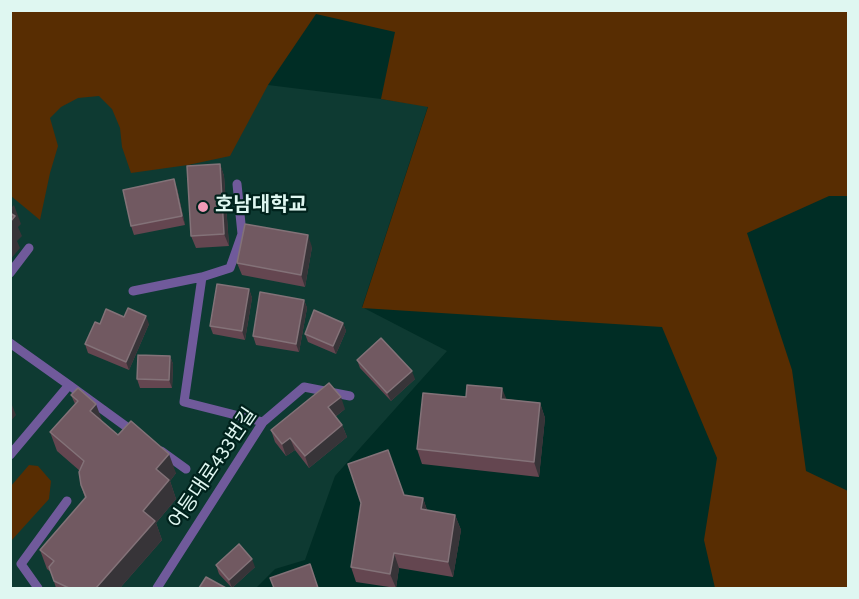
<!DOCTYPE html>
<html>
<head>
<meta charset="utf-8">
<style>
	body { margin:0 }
	#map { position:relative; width:859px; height:599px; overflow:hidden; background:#002d25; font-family:"Source Sans 3",sans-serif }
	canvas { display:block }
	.frame { position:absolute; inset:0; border:12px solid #dff7f1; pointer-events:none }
</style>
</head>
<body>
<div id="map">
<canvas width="859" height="599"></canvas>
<div class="frame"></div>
</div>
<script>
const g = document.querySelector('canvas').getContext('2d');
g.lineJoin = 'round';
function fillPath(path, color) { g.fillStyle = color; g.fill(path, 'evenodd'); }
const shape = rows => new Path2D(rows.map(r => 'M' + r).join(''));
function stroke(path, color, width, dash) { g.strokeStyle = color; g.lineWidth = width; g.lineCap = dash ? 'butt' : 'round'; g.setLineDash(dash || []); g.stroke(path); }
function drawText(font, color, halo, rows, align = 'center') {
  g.font = font + ' "Source Sans 3","Noto Sans KR",sans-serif'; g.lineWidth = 4.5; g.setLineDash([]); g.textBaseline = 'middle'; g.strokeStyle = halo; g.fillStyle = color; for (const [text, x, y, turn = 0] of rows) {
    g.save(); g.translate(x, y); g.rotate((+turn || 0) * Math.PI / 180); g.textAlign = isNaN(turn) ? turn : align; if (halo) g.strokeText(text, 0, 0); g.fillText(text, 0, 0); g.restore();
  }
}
fillPath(shape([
	[10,11,268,85,381,99,428,106,362,307,447,351,335,476,305,560,275,569,256,588,11,588]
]), '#0e3a32');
fillPath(shape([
	[10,11,848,11,848,196,829,196,747,233,792,370,806,471,848,491,848,588,715,588,704,540,717,458,662,327,362,308,428,107,381,99,395,32,316,14,268,85,230,156,188,165,131,173,122,147,120,128,112,109,99,96,78,98,61,107,50,118,58,146,50,173,40,220,11,196],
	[29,465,38,466,51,481,49,499,11,541,11,486]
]), '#582d02');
stroke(shape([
	[237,184,242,234,230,268,202,277,184,402,263,422],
	[10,273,29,248],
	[133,291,202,277],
	[10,343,69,385,10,455],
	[69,385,135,433],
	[161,451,186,469],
	[38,588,21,564,67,501],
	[157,588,263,422,304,387,350,396]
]), '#705a9b', 9);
fillPath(shape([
	[220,164,224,176,229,246,196,248,191,236],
	[177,188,185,225,134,235,131,226],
	[312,247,305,287,242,275,237,263],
	[249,289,252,298,245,340,213,334,210,326],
	[304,300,307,308,299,352,256,345,253,336],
	[124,317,149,324,129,370,88,353,85,344,100,324],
	[343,323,346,331,336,354,308,342,305,334],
	[170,356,173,364,172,388,140,388,137,379],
	[357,360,415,379,391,401,360,368],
	[71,395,118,435,176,473,170,481,176,499,156,523,162,540,120,588,56,588,51,572,47,569,40,550,85,498,81,485,80,471,57,451,50,432,75,404],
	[466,397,506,399,540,403,545,418,539,477,422,464,417,449],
	[345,409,335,417,342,425,347,437,309,468,295,450,286,456,275,442,271,430],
	[404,495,423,498,427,510,455,515,461,530,453,577,399,568,396,588,356,582,351,567],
	[216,565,255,567,232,588,219,574]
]), '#644650');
fillPath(shape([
	[220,164,224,176,229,246,224,234],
	[174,179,177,188,185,225,182,216],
	[14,205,21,224,18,227,22,236,17,241,20,248,10,260,10,209],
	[308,235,312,247,305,287,301,275],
	[249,289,252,298,245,340,242,331],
	[304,300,307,308,299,352,296,344],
	[146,316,149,324,129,370,126,362],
	[343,323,346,331,336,354,333,346],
	[170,356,173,364,172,388,169,380],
	[412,371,415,379,391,401,387,393],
	[502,388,508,403,501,399],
	[341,397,345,409,332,419,328,407],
	[10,400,16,415,10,422],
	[540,403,545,418,539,477,534,462],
	[96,404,103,423,90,411],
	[342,425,347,437,309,468,305,456],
	[290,438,295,450,286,456,282,444],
	[169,454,176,473,170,481,176,499,156,523,162,540,120,588,96,588,143,511,156,469],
	[423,498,428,513,421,509],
	[455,515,461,530,453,577,448,562],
	[394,553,399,568,396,588,390,574],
	[252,559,255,567,232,588,229,580]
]), '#373438');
const building = shape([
	[220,164,224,234,191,236,187,166,220,164],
	[174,179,182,216,131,226,123,190,174,179],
	[10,213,15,216,10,222,10,213],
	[245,224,308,235,301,275,237,263,245,224],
	[217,284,249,289,242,331,210,326,217,284],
	[260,292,304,300,296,344,253,336,260,292],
	[128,308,146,316,126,362,85,344,95,322,100,324,106,309,124,317,128,308],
	[314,310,343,323,333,346,305,334,314,310],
	[381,338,412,371,387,393,357,360,381,338],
	[138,355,170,356,169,380,137,379,138,355],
	[329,383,341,397,328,407,342,425,305,456,290,438,282,444,271,430,329,383],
	[467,385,502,388,501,399,540,403,534,462,417,449,423,393,466,397,467,385],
	[78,388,96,404,90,411,118,435,131,421,169,454,156,469,169,480,143,511,155,521,96,588,69,588,54,581,49,567,54,561,40,550,86,497,81,485,79,472,84,461,50,432,78,401,71,395,78,388],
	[388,450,404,495,423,498,421,509,455,515,448,562,394,553,390,574,351,567,361,503,348,464,388,450],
	[239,544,252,559,229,580,216,565,239,544],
	[310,564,318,588,274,588,270,578,310,564],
	[206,577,226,588,199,588,206,577]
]);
fillPath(building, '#715961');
stroke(building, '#837278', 1.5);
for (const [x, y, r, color] of [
	[203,207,6,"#f09ab6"]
]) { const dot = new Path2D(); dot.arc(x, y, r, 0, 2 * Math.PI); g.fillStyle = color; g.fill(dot); stroke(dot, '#00221c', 2); }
drawText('bold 20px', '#dff7f1', '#00221c', [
	["호남대학교",215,207]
], 'left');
drawText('20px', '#dff7f1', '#00221c', [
	["어등대로433번길",214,469,-56]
]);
</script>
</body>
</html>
